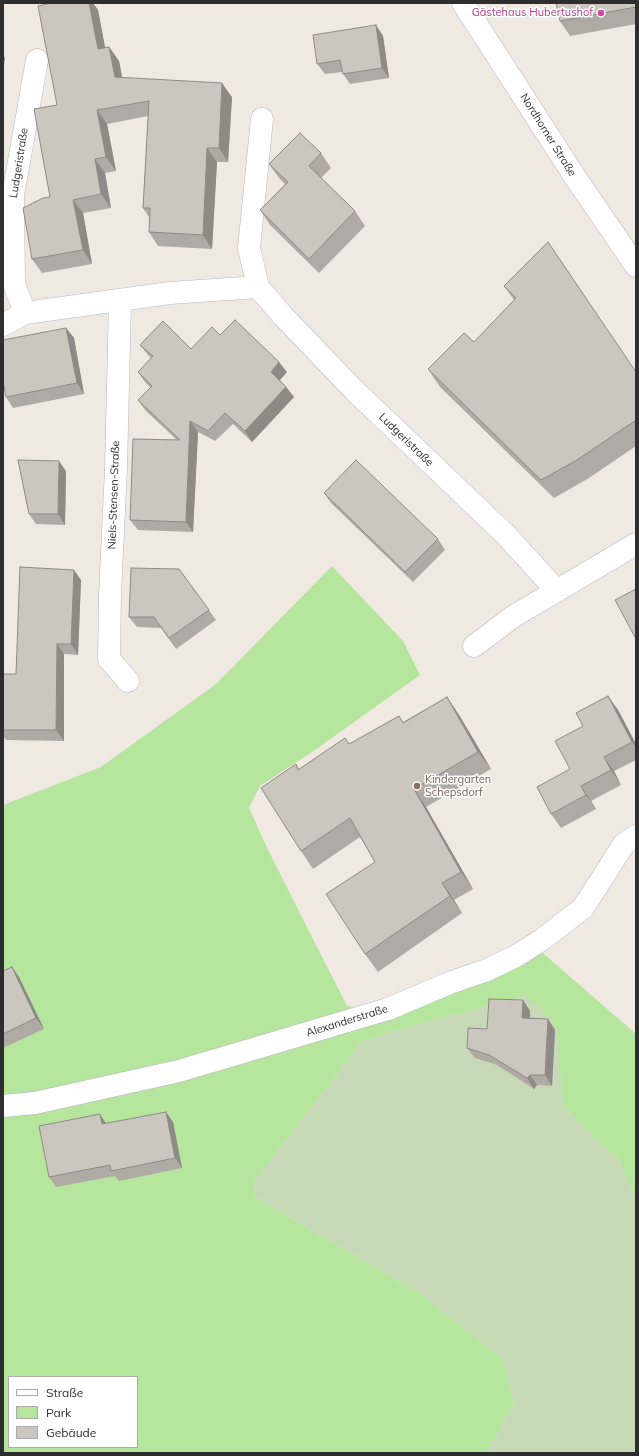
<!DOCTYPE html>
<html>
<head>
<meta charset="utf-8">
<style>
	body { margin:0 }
	#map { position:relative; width:639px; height:1456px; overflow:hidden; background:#efe9e1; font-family:Mulish,sans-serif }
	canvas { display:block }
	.frame { position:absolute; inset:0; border:4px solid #2e2e2e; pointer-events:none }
	.legend { position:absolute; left:8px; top:1376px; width:130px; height:72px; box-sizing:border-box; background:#fff; border:1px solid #ababab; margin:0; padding:5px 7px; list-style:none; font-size:12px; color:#2e2e2e }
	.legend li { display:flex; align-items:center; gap:8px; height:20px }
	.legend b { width:20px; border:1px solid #ababab }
</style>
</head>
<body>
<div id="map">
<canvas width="639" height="1456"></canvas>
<div class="frame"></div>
<ul class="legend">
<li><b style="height:5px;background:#fff"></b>Straße</li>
<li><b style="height:11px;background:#b6e59e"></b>Park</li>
<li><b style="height:11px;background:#cbc7bf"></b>Gebäude</li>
</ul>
</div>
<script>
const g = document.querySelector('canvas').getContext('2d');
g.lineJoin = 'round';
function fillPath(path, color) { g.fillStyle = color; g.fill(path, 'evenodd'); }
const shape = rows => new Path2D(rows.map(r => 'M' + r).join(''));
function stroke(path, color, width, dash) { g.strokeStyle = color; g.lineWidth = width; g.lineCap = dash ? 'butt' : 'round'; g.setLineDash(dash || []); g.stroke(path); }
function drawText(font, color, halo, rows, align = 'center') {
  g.font = font + ' Mulish,sans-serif'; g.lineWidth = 3; g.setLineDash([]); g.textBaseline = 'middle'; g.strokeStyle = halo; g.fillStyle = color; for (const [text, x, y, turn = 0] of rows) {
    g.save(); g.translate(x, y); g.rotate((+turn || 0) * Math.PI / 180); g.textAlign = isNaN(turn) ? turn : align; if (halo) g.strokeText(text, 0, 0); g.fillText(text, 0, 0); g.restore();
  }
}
fillPath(shape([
	[332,566,403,641,420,675,315,750,260,786,249,808,268,850,347,1006,385,1012,537,948,636,1034,636,1198,618,1160,563,1107,556,1030,525,996,398,1030,362,1042,254,1182,255,1197,420,1293,504,1359,514,1403,487,1453,3,1453,3,805,101,767,216,684],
	[9,1377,137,1377,137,1447,9,1447]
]), '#b6e59e');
fillPath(shape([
	[525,996,536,1004,548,1017,557,1030,563,1107,618,1160,636,1198,636,1453,487,1453,514,1403,503,1359,420,1293,255,1197,254,1182,362,1042,398,1030]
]), '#c8d9b8');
const street = shape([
	[258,287,249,248,262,119],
	[120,301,116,469,110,594,109,659,128,681],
	[25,313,14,284,13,195,37,60],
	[3,325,25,313,170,293,258,287,283,316,353,389,506,535,557,591],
	[474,646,514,616,636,544],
	[3,1106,35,1103,179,1071,388,1009,452,982,487,970,516,956,543,939,583,908,624,844,636,836]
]);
const secondary = shape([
	[463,3,575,177,636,266]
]);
stroke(street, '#b4b7c1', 23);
stroke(secondary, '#b4b7c1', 23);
stroke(street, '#fff', 22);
stroke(secondary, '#fff', 22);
fillPath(shape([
	[52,3,93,3,98,10,105,48,109,47,119,61,122,78,232,97,228,162,217,162,212,249,158,246,149,232,149,217,143,208,148,116,107,124,116,171,105,173,111,208,83,213,92,264,42,273,32,259,50,197,57,105],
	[636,3,636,24,570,36,560,21],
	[376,25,383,36,389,78,350,84,343,74,342,72,325,74,317,64],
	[321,153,331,168,321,178,355,211,365,226,319,273,270,225,260,210,285,184,279,178,269,164],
	[504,286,636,372,636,446,589,478,554,498,440,387,428,369,474,342,514,300],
	[66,328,74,338,84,394,13,408,6,397],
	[220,335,287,372,280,380,286,387,294,397,252,442,233,424,215,441,198,432,193,532,138,530,130,520,177,440,145,410,138,400,151,388,145,382,138,372,151,358,148,355,140,345,191,349],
	[66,471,65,525,36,524,29,514],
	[324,493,438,539,445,550,413,582,331,503],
	[179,569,216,620,176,649,161,628,137,627,129,617],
	[81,580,78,655,64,654,64,741,6,740,3,736,3,674,16,674],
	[608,696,618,710,636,744,636,760,614,771,621,785,591,801,596,809,561,828,551,814,570,769,583,726],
	[447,697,459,715,491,769,426,807,473,889,454,900,462,913,378,972,365,954,375,862,360,837,313,869,301,851,296,764,299,769,345,738,349,744,399,716,403,722],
	[12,967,19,977,44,1029,3,1048,3,971],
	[523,1000,530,1011,530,1018,548,1019,555,1030,552,1086,537,1085,534,1089,497,1065,475,1058,467,1048,487,1029],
	[173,1122,182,1168,119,1181,115,1176,56,1187,49,1177,107,1123]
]), '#afaba4');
fillPath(shape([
	[89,3,93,3,98,10,108,63,98,49],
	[376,25,383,36,389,78,382,68],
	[109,47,119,61,125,91,115,77],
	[3,55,5,58,3,71],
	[222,83,232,97,228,162,219,148],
	[97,110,107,124,116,171,106,157],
	[207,148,217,162,212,249,203,235],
	[95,159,105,173,111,208,101,194],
	[73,200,83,213,92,264,83,250],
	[66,328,74,338,84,394,77,383],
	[279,362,287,372,278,382,271,372],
	[286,387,294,397,252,442,245,431],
	[190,421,198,432,193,532,186,522],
	[59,461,66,471,65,525,58,514],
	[74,570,81,580,78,655,71,644],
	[57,644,64,654,64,741,56,730],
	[608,696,618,710,636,744,636,747,632,742],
	[447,697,459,715,491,769,478,752],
	[604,757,614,771,621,785,611,770],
	[581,786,591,801,596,809,586,795],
	[414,789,426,807,473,889,461,872],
	[442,883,454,900,462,913,450,896],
	[12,967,19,977,44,1029,36,1018],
	[523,1000,530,1011,529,1028,522,1018],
	[548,1019,555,1030,552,1086,545,1075],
	[530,1075,537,1085,534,1089,527,1078],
	[166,1112,173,1122,182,1168,175,1158],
	[100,1114,107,1125,102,1124]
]), '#8e8b86');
const building = shape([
	[52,3,89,3,98,49,109,47,115,77,222,83,219,148,207,148,203,235,149,232,150,208,143,208,149,101,97,110,106,157,95,159,101,194,73,200,83,250,32,259,23,208,43,198,50,197,34,109,57,105,38,6,52,3],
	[556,3,636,3,636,7,560,21,556,3],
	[376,25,382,68,343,74,340,60,317,64,313,35,376,25],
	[300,133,321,153,309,166,355,211,309,259,260,210,288,182,269,164,300,133],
	[548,242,636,372,636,420,577,460,541,480,428,369,464,333,474,342,516,298,504,286,548,242],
	[235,320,279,362,271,372,286,387,245,431,225,413,208,431,190,421,186,522,130,520,133,439,180,440,138,400,152,386,138,372,153,356,140,345,163,321,191,349,212,327,220,335,235,320],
	[66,328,77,383,6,397,3,381,3,340,66,328],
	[18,460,59,461,58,514,29,514,18,460],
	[356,460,438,539,405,572,324,493,356,460],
	[20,567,74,570,71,644,57,644,56,730,3,730,3,674,16,674,20,567],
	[131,568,179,569,209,610,169,638,154,617,129,617,131,568],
	[636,589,636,639,615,600,636,589],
	[608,696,632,742,604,757,611,770,581,786,586,795,551,814,537,787,570,769,555,741,583,726,576,713,608,696],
	[447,697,478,752,414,789,461,872,442,883,450,896,365,954,326,894,375,862,350,818,301,851,261,788,296,764,298,770,345,738,349,744,399,716,403,723,447,697],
	[12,967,36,1018,3,1034,3,971,12,967],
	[489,999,523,1000,522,1018,548,1019,545,1075,530,1075,527,1078,489,1055,467,1048,468,1028,487,1029,489,999],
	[166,1112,175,1158,111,1171,110,1165,49,1177,39,1126,100,1114,102,1124,166,1112]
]);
fillPath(building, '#cbc7bf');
stroke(building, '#8e8b86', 1);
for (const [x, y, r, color] of [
	[601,13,4,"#d1479c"],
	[417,786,4,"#8d6e63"]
]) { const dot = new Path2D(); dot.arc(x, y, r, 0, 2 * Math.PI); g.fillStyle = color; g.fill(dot); stroke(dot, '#fff', 1.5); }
drawText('11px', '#b23c85', '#fff', [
	["Gästehaus Hubertushof",593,13]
], 'right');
drawText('11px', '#2e2e2e', '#fff', [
	["Nordhorner Straße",548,135,58],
	["Ludgeristraße",19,163,-81],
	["Ludgeristraße",406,440,44],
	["Niels-Stensen-Straße",114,495,-88],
	["Alexanderstraße",347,1021,-17]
]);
drawText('11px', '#785e54', '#fff', [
	["Kindergarten",425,780],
	["Schepsdorf",425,793]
], 'left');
</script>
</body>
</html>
